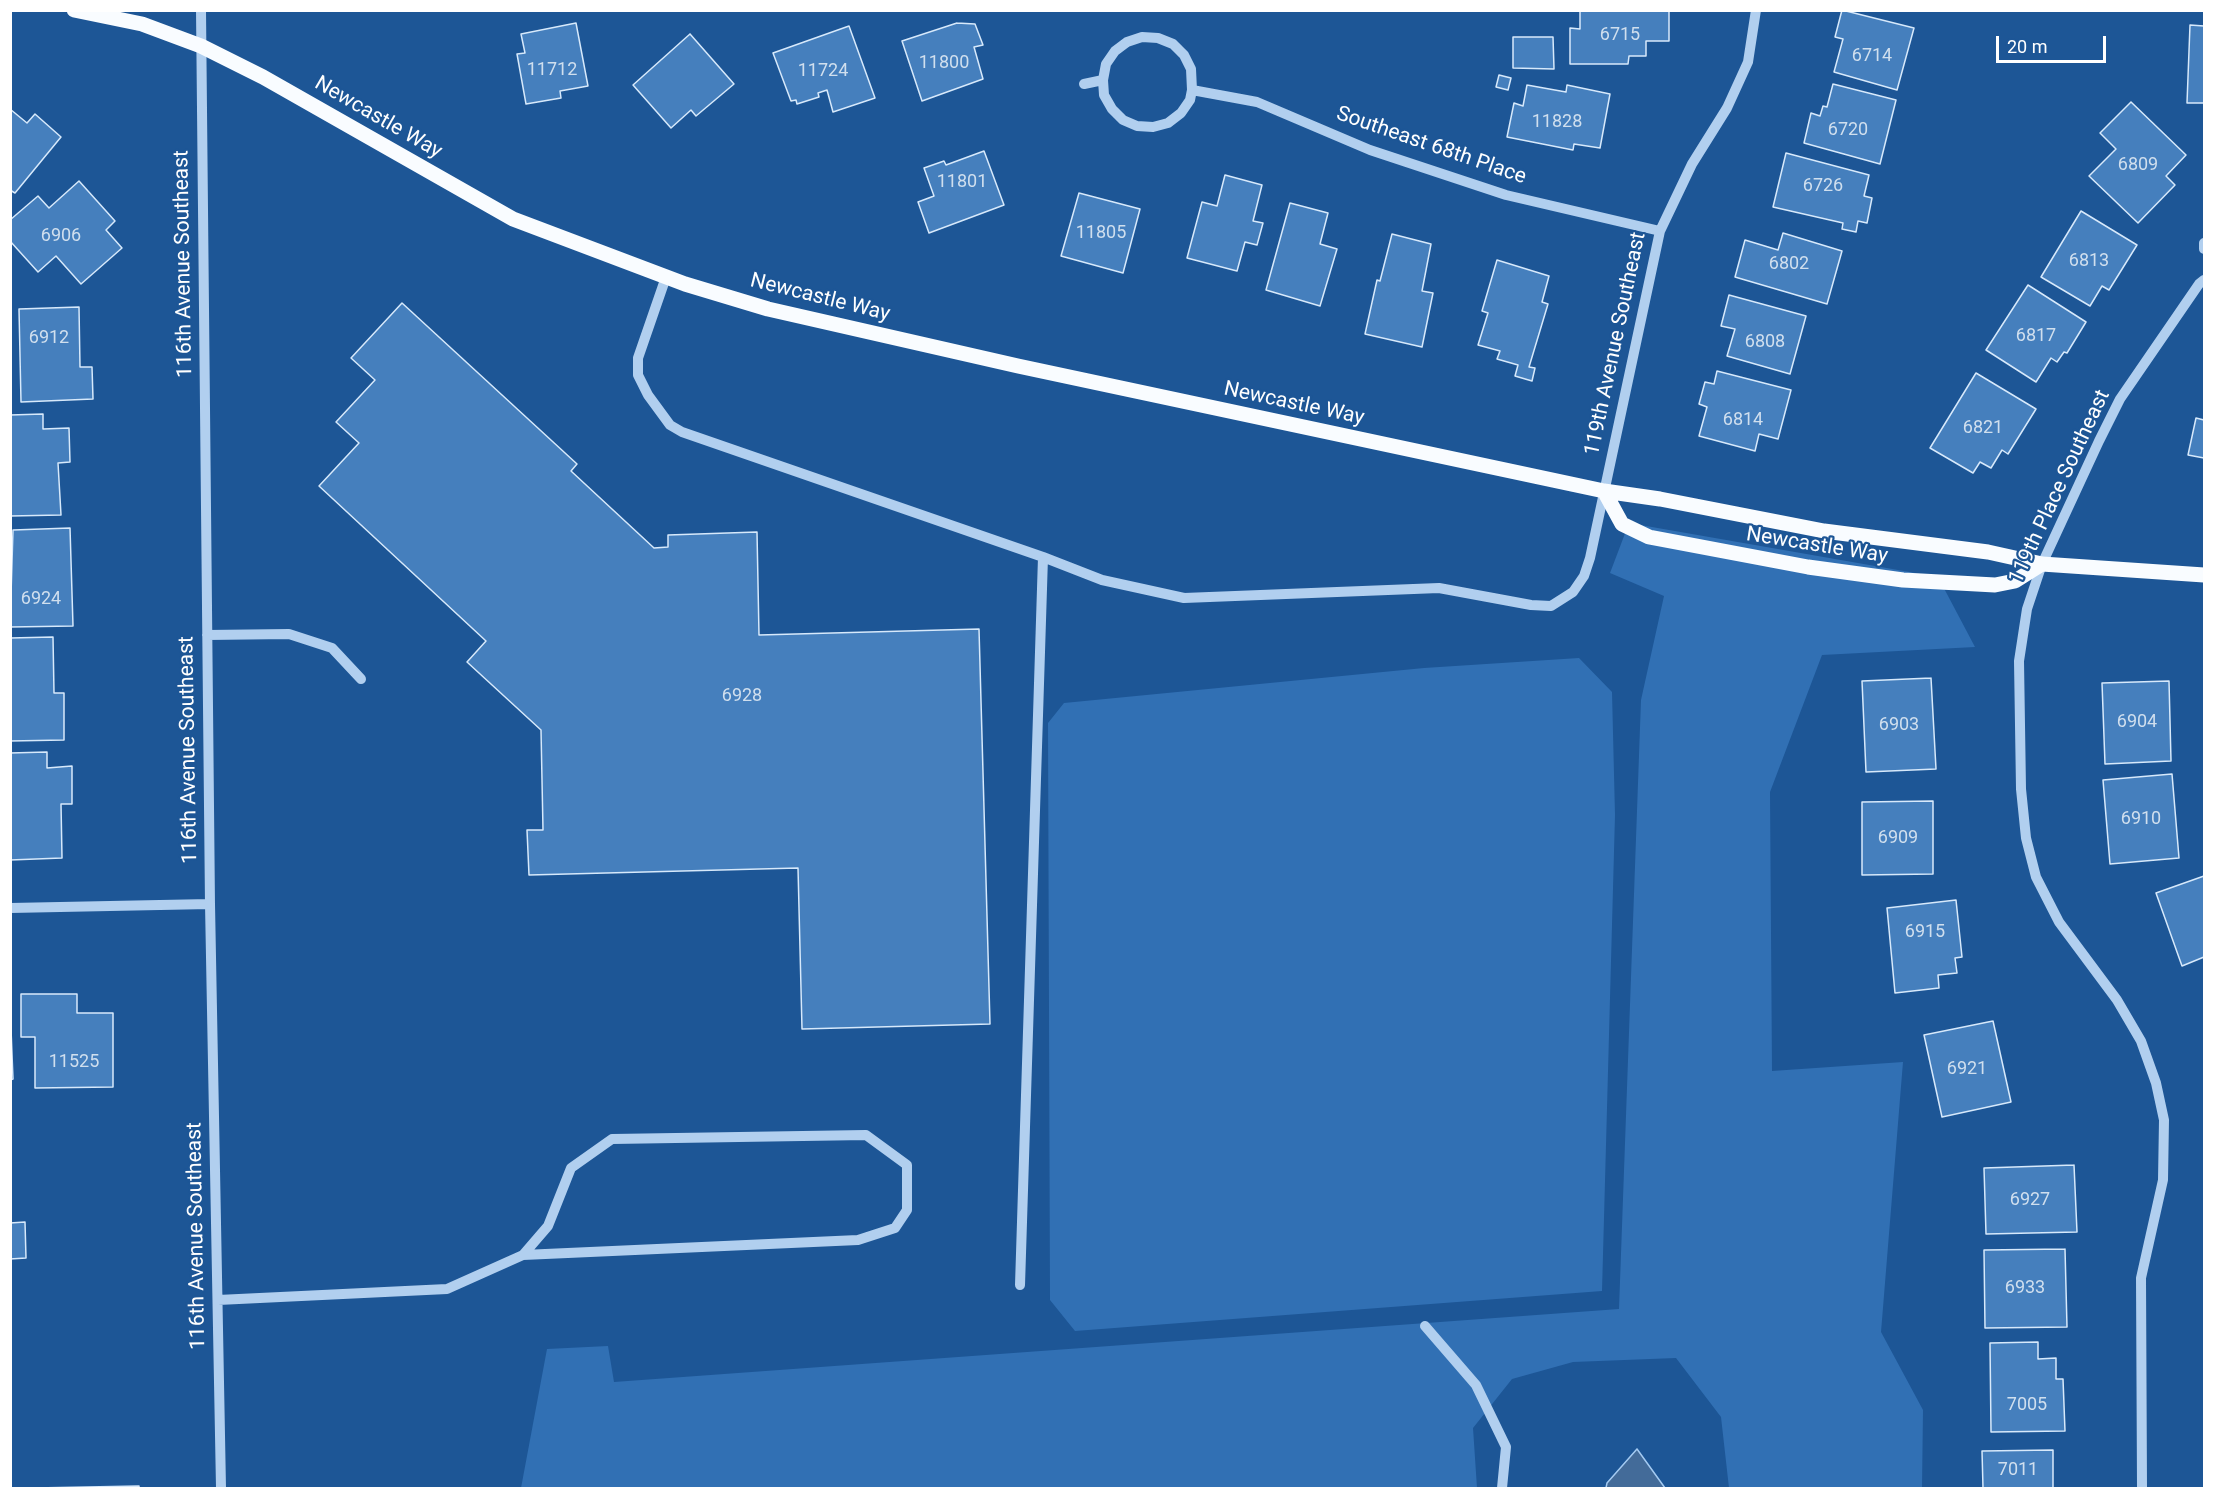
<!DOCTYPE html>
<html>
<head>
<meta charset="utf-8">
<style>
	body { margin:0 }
	#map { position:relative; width:2215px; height:1499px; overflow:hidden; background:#1d5696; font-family:Roboto,sans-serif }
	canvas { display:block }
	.frame { position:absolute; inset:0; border:12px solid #fff; pointer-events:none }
	.scale { position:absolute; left:1996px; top:36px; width:110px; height:27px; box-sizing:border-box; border:3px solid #fff; border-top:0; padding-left:8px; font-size:18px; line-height:21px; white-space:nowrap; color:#fff; -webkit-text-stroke:4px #1d5696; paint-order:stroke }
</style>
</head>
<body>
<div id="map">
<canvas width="2215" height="1499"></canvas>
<div class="frame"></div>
<div class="scale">20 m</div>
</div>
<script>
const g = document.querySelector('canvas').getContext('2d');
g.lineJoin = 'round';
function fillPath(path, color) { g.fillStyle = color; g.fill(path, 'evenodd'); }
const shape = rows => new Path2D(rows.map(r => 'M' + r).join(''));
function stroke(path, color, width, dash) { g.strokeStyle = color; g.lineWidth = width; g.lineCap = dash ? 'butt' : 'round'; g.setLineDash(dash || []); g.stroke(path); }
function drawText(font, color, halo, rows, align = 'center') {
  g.font = font + ' Roboto,sans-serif'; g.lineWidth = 4.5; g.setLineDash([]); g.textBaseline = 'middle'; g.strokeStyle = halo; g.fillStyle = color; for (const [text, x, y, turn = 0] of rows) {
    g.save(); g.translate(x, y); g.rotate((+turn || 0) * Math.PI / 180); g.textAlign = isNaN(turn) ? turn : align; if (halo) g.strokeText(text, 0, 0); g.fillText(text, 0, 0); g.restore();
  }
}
fillPath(shape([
	[1629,523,1938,577,1975,647,1822,655,1770,792,1772,1071,1903,1062,1881,1332,1923,1410,1922,1488,1729,1488,1721,1417,1676,1358,1573,1362,1512,1379,1473,1428,1477,1488,521,1488,547,1349,608,1346,614,1382,1619,1309,1641,700,1664,596,1610,573],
	[1579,658,1612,692,1615,815,1602,1291,1075,1331,1050,1300,1048,723,1064,703,1424,668]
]), '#3170b4');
const water = shape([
	[1637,1449,1665,1488,1606,1488,1607,1483,1637,1449]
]);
fillPath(water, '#436b99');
stroke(water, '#a4caf1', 1.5);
const building = shape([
	[1580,10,1669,10,1669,41,1646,41,1646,56,1629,56,1628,64,1570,64,1570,28,1580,29,1580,10],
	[1842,10,1914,28,1897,90,1834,72,1843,39,1835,37,1842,10],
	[576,23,588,86,560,91,561,98,526,104,517,54,525,53,521,34,576,23],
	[957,23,975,24,983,45,974,47,983,79,922,101,902,41,957,23],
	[2190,25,2204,26,2204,103,2187,103,2190,25],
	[849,26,875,98,833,112,827,90,818,93,819,97,797,104,796,100,791,101,773,53,849,26],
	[690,34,734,84,696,116,691,110,671,128,633,85,690,34],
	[1513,37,1553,37,1554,69,1513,68,1513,37],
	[1499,75,1511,78,1508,90,1496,87,1499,75],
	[1833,84,1896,100,1880,164,1804,143,1811,113,1820,116,1823,106,1827,107,1833,84],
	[1527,85,1566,92,1567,85,1610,94,1600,148,1574,144,1573,150,1507,137,1514,103,1523,106,1527,85],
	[2131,102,2186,155,2166,176,2175,185,2138,223,2089,176,2116,149,2100,133,2131,102],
	[10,109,27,123,35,114,61,137,15,193,10,190,10,109],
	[984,151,1004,205,929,233,918,202,934,196,924,168,944,161,946,165,984,151],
	[1786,153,1869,175,1864,196,1872,198,1867,223,1858,221,1856,232,1842,229,1843,223,1773,207,1786,153],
	[1225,175,1262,185,1253,221,1263,223,1257,245,1245,242,1237,271,1187,258,1202,202,1217,206,1225,175],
	[79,181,115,221,106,230,122,248,81,284,56,256,38,272,10,241,10,220,38,196,49,208,79,181],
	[1079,193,1140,209,1123,273,1061,256,1079,193],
	[1290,203,1328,213,1320,244,1337,249,1320,306,1266,290,1290,203],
	[2081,211,2137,245,2109,290,2102,286,2090,306,2041,277,2081,211],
	[1783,233,1842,251,1827,304,1735,277,1745,240,1778,250,1783,233],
	[1392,234,1431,244,1422,291,1433,293,1422,347,1365,334,1377,280,1380,281,1392,234],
	[1497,260,1549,276,1542,302,1548,304,1529,367,1535,368,1532,381,1515,376,1518,365,1497,359,1500,351,1478,345,1488,313,1482,311,1497,260],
	[2028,285,2086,322,2067,353,2064,352,2057,362,2051,358,2036,382,1986,350,2028,285],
	[1729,295,1806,316,1790,374,1727,356,1735,329,1721,326,1729,295],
	[402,303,577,464,571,471,654,548,668,547,668,535,757,532,759,635,979,629,990,1024,802,1029,798,868,529,875,527,830,543,830,541,730,467,662,486,641,319,486,359,443,336,422,375,380,351,358,402,303],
	[79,307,80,367,92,367,93,399,21,402,19,309,79,307],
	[1717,371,1791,390,1778,439,1759,434,1755,451,1699,436,1707,407,1699,404,1705,382,1714,384,1717,371],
	[1976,373,2036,409,2008,454,2002,450,1991,468,1980,462,1973,473,1930,448,1976,373],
	[43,414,43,429,69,428,70,462,58,463,61,515,10,516,10,415,43,414],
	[2196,418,2204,420,2204,458,2188,455,2196,418],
	[70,528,73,626,10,627,13,530,70,528],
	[53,637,54,693,64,693,64,740,10,741,10,638,53,637],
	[1931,678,1936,769,1866,772,1862,681,1931,678],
	[2169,681,2171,761,2105,764,2102,683,2169,681],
	[47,752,47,768,72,766,72,804,61,804,62,858,10,860,10,753,47,752],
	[2172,774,2179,858,2110,864,2103,780,2172,774],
	[1933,801,1933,874,1862,875,1862,802,1933,801],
	[2204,876,2204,957,2182,966,2156,893,2204,876],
	[1956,900,1962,957,1955,958,1957,973,1938,975,1939,988,1895,993,1887,908,1956,900],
	[21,994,77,994,77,1013,113,1013,113,1087,35,1088,35,1037,21,1037,21,994],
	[10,1004,13,1079,10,1080,10,1004],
	[1993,1021,2011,1102,1942,1117,1924,1035,1993,1021],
	[2074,1165,2077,1232,1986,1234,1984,1168,2074,1165],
	[25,1222,26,1258,10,1259,10,1223,25,1222],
	[2065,1249,2067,1327,1985,1328,1984,1250,2065,1249],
	[2038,1342,2038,1359,2056,1358,2056,1379,2063,1379,2065,1431,1991,1432,1990,1343,2038,1342],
	[2053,1450,2053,1488,1983,1488,1982,1451,2053,1450],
	[139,1486,139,1488,34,1488,139,1486]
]);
fillPath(building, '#457fbd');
stroke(building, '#d7e9fb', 1.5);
stroke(shape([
	[201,10,210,904,221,1488],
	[1084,84,1103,80],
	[1192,90,1190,100,1181,113,1168,123,1153,127,1137,126,1123,120,1112,109,1104,95,1103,80,1106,64,1115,51,1127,42,1142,37,1158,38,1173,44,1184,55,1191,69,1192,90,1257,102,1370,150,1506,195,1660,231],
	[2204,243,2204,249],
	[666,277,638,358,638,375,648,395,670,425,682,432,1043,557,1020,1285],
	[1043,557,1102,580,1184,598,1439,588,1531,605,1551,606,1573,592,1584,576,1590,558,1660,231,1692,164,1727,108,1748,62,1756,10],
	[207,635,289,634,332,648,361,679],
	[10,908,210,904],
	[218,1300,447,1289,523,1255,548,1226,571,1168,612,1139,866,1135,907,1165,907,1210,895,1228,858,1240,523,1255],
	[1425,1326,1476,1385,1506,1447,1502,1488],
	[2142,1488,2141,1278,2163,1180,2164,1120,2156,1083,2141,1041,2117,1000,2059,922,2036,877,2026,838,2021,789,2019,661,2027,609,2042,564,2099,441,2120,399,2199,284,2204,280]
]), '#b1cfef', 10);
stroke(shape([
	[74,10,142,24,201,46,263,77,513,219,685,284,768,309,1018,366,1604,491,1660,499,1824,531,1988,552,2042,564,2204,575],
	[1604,491,1622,524,1649,537,1808,567,1903,580,1995,585,2015,581,2042,564]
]), '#f9fcff', 15);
drawText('18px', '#d0dfee', null, [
	["6715",1620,35],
	["6714",1872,56],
	["11800",944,63],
	["11712",552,70],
	["11724",823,71],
	["11828",1557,122],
	["6720",1848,130],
	["6809",2138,165],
	["11801",962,182],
	["6726",1823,186],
	["11805",1101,233],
	["6906",61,236],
	["6813",2089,261],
	["6802",1789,264],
	["6817",2036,336],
	["6912",49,338],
	["6808",1765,342],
	["6814",1743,420],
	["6821",1983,428],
	["6924",41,599],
	["6928",742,696],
	["6904",2137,722],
	["6903",1899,725],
	["6910",2141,819],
	["6909",1898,838],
	["6915",1925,932],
	["11525",74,1062],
	["6921",1967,1069],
	["6927",2030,1200],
	["6933",2025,1288],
	["7005",2027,1405],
	["7011",2018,1470]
]);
drawText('21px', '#fff', '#1d5696', [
	["Newcastle Way",378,118,30],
	["Southeast 68th Place",1431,146,19],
	["116th Avenue Southeast",184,264,-91],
	["Newcastle Way",820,298,14],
	["119th Avenue Southeast",1616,344,-78],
	["Newcastle Way",1294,404,12],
	["119th Place Southeast",2060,487,-65],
	["Newcastle Way",1817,546,9],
	["116th Avenue Southeast",189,750,-91],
	["116th Avenue Southeast",197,1236,-91]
]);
</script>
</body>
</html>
